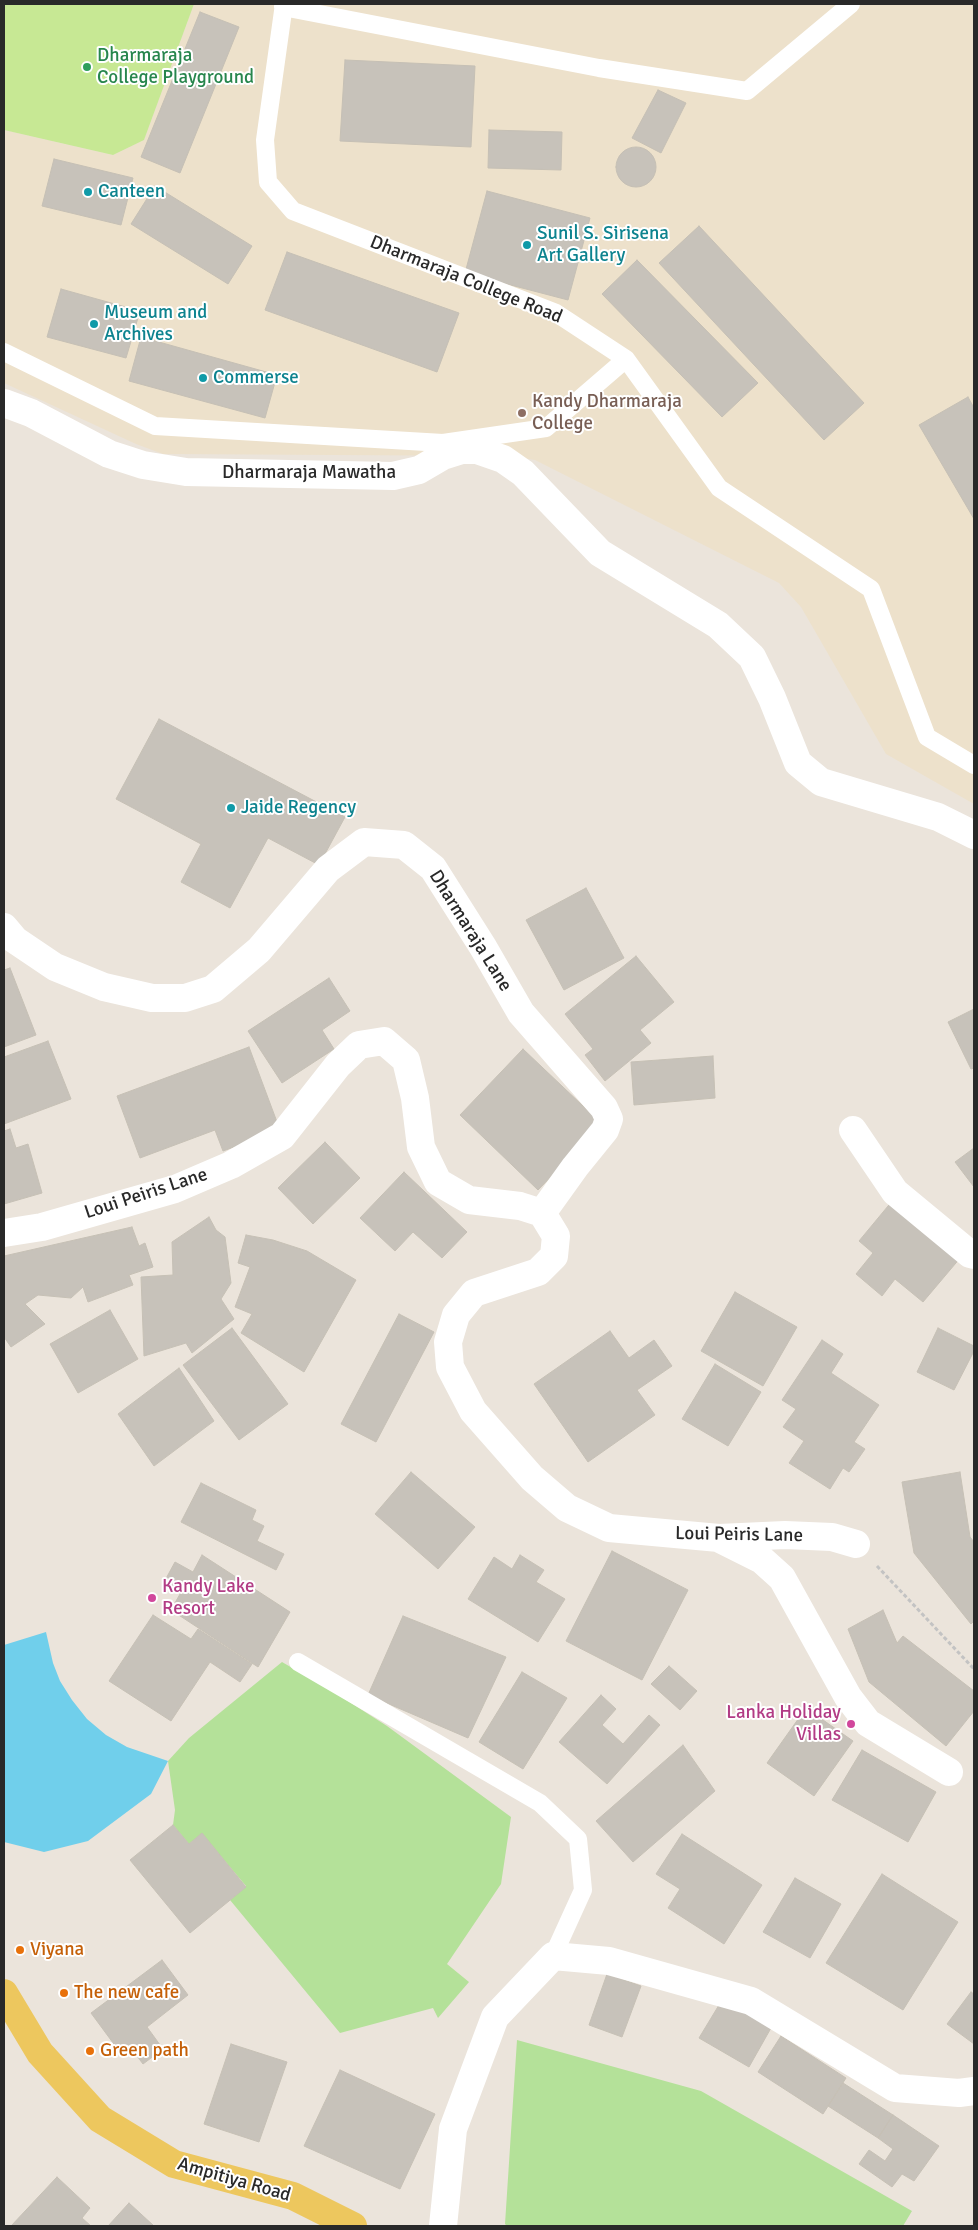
<!DOCTYPE html>
<html>
<head>
<meta charset="utf-8">
<style>
	body { margin:0 }
	#map { position:relative; width:978px; height:2230px; overflow:hidden; background:#ebe4db; font-family:Signika,sans-serif }
	canvas { display:block }
	.frame { position:absolute; inset:0; border:5px solid #292929; pointer-events:none }
</style>
</head>
<body>
<div id="map">
<canvas width="978" height="2230"></canvas>
<div class="frame"></div>
</div>
<script>
const g = document.querySelector('canvas').getContext('2d');
g.lineJoin = 'round';
function fillPath(path, color) { g.fillStyle = color; g.fill(path, 'evenodd'); }
const shape = rows => new Path2D(rows.map(r => 'M' + r).join(''));
function stroke(path, color, width, dash) { g.strokeStyle = color; g.lineWidth = width; g.lineCap = dash ? 'butt' : 'round'; g.setLineDash(dash || []); g.stroke(path); }
function drawText(font, color, halo, rows, align = 'center') {
  g.font = font + ' Signika,sans-serif'; g.lineWidth = 4; g.setLineDash([]); g.textBaseline = 'middle'; g.strokeStyle = halo; g.fillStyle = color; for (const [text, x, y, turn = 0] of rows) {
    g.save(); g.translate(x, y); g.rotate((+turn || 0) * Math.PI / 180); g.textAlign = isNaN(turn) ? turn : align; if (halo) g.strokeText(text, 0, 0); g.fillText(text, 0, 0); g.restore();
  }
}
fillPath(shape([
	[194,4,974,4,974,804,886,754,801,607,779,583,535,460,508,456,163,454,136,444,4,383,4,130,113,155,144,140]
]), '#ede1cb');
fillPath(shape([
	[282,1662,337,1694,387,1726,511,1817,501,1884,447,1964,469,1982,438,2018,433,2008,340,2033,230,1900,246,1886,202,1834,189,1844,173,1825,175,1810,168,1761,189,1738],
	[517,2040,701,2091,912,2211,903,2226,507,2226,505,2224]
]), '#b4e199');
fillPath(shape([
	[4,4,194,4,144,140,113,155,4,130]
]), '#c7e894');
fillPath(shape([
	[46,1632,53,1663,60,1681,72,1700,87,1719,106,1735,127,1747,168,1761,151,1794,88,1841,44,1852,4,1842,4,1645]
]), '#70cfeb');
const building = shape([
	[200,12,239,27,180,173,141,157,200,12],
	[345,60,475,66,471,147,340,141,345,60],
	[658,90,686,103,661,153,632,138,658,90],
	[489,130,562,132,561,170,488,168,489,130],
	'616 167a20 20 0 1 1 40 0a20 20 0 1 1-40 0Z',
	[54,159,133,178,121,225,42,206,54,159],
	[155,186,252,246,228,284,131,224,155,186],
	[487,191,590,218,568,300,465,273,487,191],
	[699,226,864,403,824,440,659,263,699,226],
	[287,252,459,313,437,372,265,310,287,252],
	[637,260,758,383,722,417,602,294,637,260],
	[61,289,140,311,126,358,47,337,61,289],
	[141,337,277,375,265,418,129,381,141,337],
	[968,397,974,408,974,519,919,425,968,397],
	[159,719,345,817,319,865,268,838,230,908,181,882,201,844,116,799,159,719],
	[586,888,624,958,564,990,526,920,586,888],
	[636,956,674,1002,640,1030,651,1043,605,1081,585,1055,593,1049,565,1014,636,956],
	[10,968,36,1035,4,1047,4,970,10,968],
	[329,978,350,1011,322,1030,334,1049,282,1083,248,1031,329,978],
	[974,1009,974,1068,971,1069,948,1022,974,1009],
	[48,1041,71,1099,4,1124,4,1057,48,1041],
	[249,1047,280,1130,223,1151,215,1130,140,1158,117,1096,249,1047],
	[523,1049,602,1124,538,1190,460,1115,523,1049],
	[713,1056,715,1098,634,1105,631,1062,713,1056],
	[10,1129,16,1148,28,1144,42,1193,4,1204,4,1131,10,1129],
	[325,1142,360,1178,313,1224,278,1188,325,1142],
	[974,1148,974,1187,955,1162,974,1148],
	[404,1172,467,1232,442,1258,413,1232,395,1251,360,1218,404,1172],
	[893,1200,961,1257,923,1302,895,1279,882,1296,856,1274,873,1253,859,1241,893,1200],
	[209,1217,216,1230,225,1237,231,1283,221,1299,234,1319,192,1353,186,1343,144,1356,141,1277,173,1275,172,1242,209,1217],
	[132,1227,139,1246,145,1243,153,1267,129,1275,133,1285,88,1302,83,1287,71,1298,38,1295,25,1304,45,1324,11,1347,4,1337,4,1256,132,1227],
	[246,1235,273,1240,307,1251,356,1280,304,1372,241,1333,252,1314,235,1307,250,1267,238,1263,246,1235],
	[735,1292,797,1327,763,1386,701,1351,735,1292],
	[110,1310,138,1359,78,1393,50,1344,110,1310],
	[399,1314,434,1332,376,1442,341,1424,399,1314],
	[232,1328,288,1404,239,1440,183,1365,232,1328],
	[938,1328,974,1346,974,1351,954,1390,917,1372,938,1328],
	[610,1331,629,1358,654,1340,672,1366,637,1390,655,1415,588,1462,534,1384,610,1331],
	[822,1340,843,1354,831,1373,879,1405,854,1442,865,1449,849,1472,843,1468,830,1489,789,1463,804,1441,783,1427,796,1409,782,1400,822,1340],
	[715,1364,761,1392,728,1446,682,1419,715,1364],
	[179,1368,214,1421,154,1466,118,1414,179,1368],
	[411,1472,475,1527,438,1569,375,1514,411,1472],
	[960,1472,970,1537,974,1542,974,1621,971,1624,914,1553,902,1482,960,1472],
	[201,1483,256,1510,252,1520,264,1526,257,1541,284,1554,276,1570,181,1522,201,1483],
	[612,1551,688,1590,642,1680,566,1641,612,1551],
	[202,1555,290,1612,258,1667,171,1610,180,1594,163,1584,175,1562,193,1572,202,1555],
	[520,1555,544,1570,536,1582,565,1599,538,1642,468,1599,494,1557,512,1569,520,1555],
	[883,1610,897,1643,903,1636,974,1691,974,1711,946,1746,869,1682,848,1629,883,1610],
	[153,1615,191,1639,198,1629,252,1664,240,1682,210,1662,171,1721,109,1681,153,1615],
	[403,1616,506,1657,468,1738,368,1695,403,1616],
	[669,1666,697,1691,680,1710,651,1684,669,1666],
	[522,1672,567,1698,523,1769,479,1742,522,1672],
	[601,1695,616,1709,602,1725,623,1744,649,1715,660,1725,607,1784,559,1742,601,1695],
	[806,1708,853,1741,814,1796,767,1763,806,1708],
	[683,1745,715,1791,633,1862,596,1821,683,1745],
	[862,1750,936,1792,908,1842,832,1800,862,1750],
	[173,1825,189,1844,202,1833,246,1887,190,1933,130,1860,173,1825],
	[682,1834,762,1885,724,1944,668,1908,680,1889,656,1874,682,1834],
	[882,1874,958,1922,903,2010,826,1963,882,1874],
	[795,1878,841,1904,810,1958,763,1932,795,1878],
	[162,1960,188,1995,147,2027,163,2049,143,2064,128,2044,119,2051,91,2013,162,1960],
	[607,1974,641,1986,622,2037,589,2025,607,1974],
	[971,1992,974,1994,974,2044,947,2024,971,1992],
	[722,2000,771,2028,749,2067,699,2038,722,2000],
	[781,2036,846,2078,823,2114,758,2072,781,2036],
	[231,2044,287,2062,259,2142,204,2124,231,2044],
	[340,2070,435,2114,400,2189,304,2146,340,2070],
	[843,2083,893,2115,878,2138,828,2106,843,2083],
	[893,2115,939,2146,914,2181,902,2174,892,2187,859,2164,869,2150,885,2161,893,2149,878,2138,893,2115],
	[57,2177,90,2208,82,2218,91,2226,11,2226,57,2177],
	[129,2203,154,2226,108,2226,129,2203]
]);
fillPath(building, '#c7c2ba');
stroke(building, '#c6c0b5', 1);
stroke(shape([
	[877,1566,974,1669]
]), '#c3c3c3', 3, [4, 2.5]);
stroke(shape([
	[284,4,265,140,268,182,293,211,556,313,626,359,719,488,871,589,927,737,974,765],
	[283,7,599,68,747,91,851,4],
	[4,352,155,426,443,443,546,428,626,359],
	[298,1662,540,1803,578,1839,583,1890,553,1956]
]), '#fff', 18);
stroke(shape([
	[4,403,31,413,109,454,143,465,186,472,393,476,419,470,443,456,462,450,477,450,503,459,523,473,600,553,718,625,752,657,772,698,798,763,821,782,938,817,974,835],
	[4,927,15,940,55,967,104,987,152,998,185,998,213,989,259,950,328,869,364,842,404,845,433,868,483,947,521,1013,604,1108,609,1119,605,1130,575,1167,542,1213],
	[853,1130,895,1192,970,1254,974,1255],
	[4,1233,42,1227,175,1189,231,1165,282,1136,338,1065,359,1045,384,1041,406,1060,415,1098,421,1147,438,1182,469,1200,520,1206,542,1213,556,1236,554,1256,538,1272,474,1293,456,1315,448,1342,450,1367,473,1411,532,1478,567,1508,609,1528,719,1538,785,1535,832,1537,856,1544],
	[720,1539,762,1560,782,1578,848,1697,868,1723,949,1772],
	[443,2226,453,2129,495,2017,553,1956,609,1961,751,2001,895,2088,959,2093,974,2091]
]), '#fff', 28);
stroke(shape([
	[4,1993,40,2053,100,2119,174,2164,293,2196,353,2226]
]), '#edc75e', 28);
for (const [x, y, r, color] of [
	[87,67,5,"#2e9e5b"],
	[88,192,5,"#0f9aa8"],
	[527,245,5,"#0f9aa8"],
	[94,324,5,"#0f9aa8"],
	[203,378,5,"#0f9aa8"],
	[522,413,5,"#8d6e63"],
	[231,808,5,"#0f9aa8"],
	[152,1598,5,"#d1479c"],
	[851,1724,5,"#d1479c"],
	[20,1950,5,"#e8710a"],
	[64,1993,5,"#e8710a"],
	[90,2051,5,"#e8710a"]
]) { const dot = new Path2D(); dot.arc(x, y, r, 0, 2 * Math.PI); g.fillStyle = color; g.fill(dot); stroke(dot, '#fff', 2); }
drawText('19px', '#27864d', '#fff', [
	["Dharmaraja",97,56],
	["College Playground",97,78]
], 'left');
drawText('19px', '#0d838f', '#fff', [
	["Canteen",98,192],
	["Sunil S. Sirisena",537,234],
	["Art Gallery",537,256],
	["Museum and",104,313],
	["Archives",104,335],
	["Commerse",213,378],
	["Jaide Regency",241,808]
], 'left');
drawText('19px', '#292929', '#fff', [
	["Dharmaraja College Road",466,280,22],
	["Dharmaraja Mawatha",309,473],
	["Dharmaraja Lane",470,931,58],
	["Loui Peiris Lane",146,1194,-18],
	["Loui Peiris Lane",739,1535,1],
	["Ampitiya Road",234,2180,16]
]);
drawText('19px', '#785e54', '#fff', [
	["Kandy Dharmaraja",532,402],
	["College",532,424]
], 'left');
drawText('19px', '#b23c85', '#fff', [
	["Kandy Lake",162,1587],
	["Resort",162,1609],
	["Lanka Holiday",841,1713,"right"],
	["Villas",841,1735,"right"]
], 'left');
drawText('19px', '#c56008', '#fff', [
	["Viyana",30,1950],
	["The new cafe",74,1993],
	["Green path",100,2051]
], 'left');
</script>
</body>
</html>
